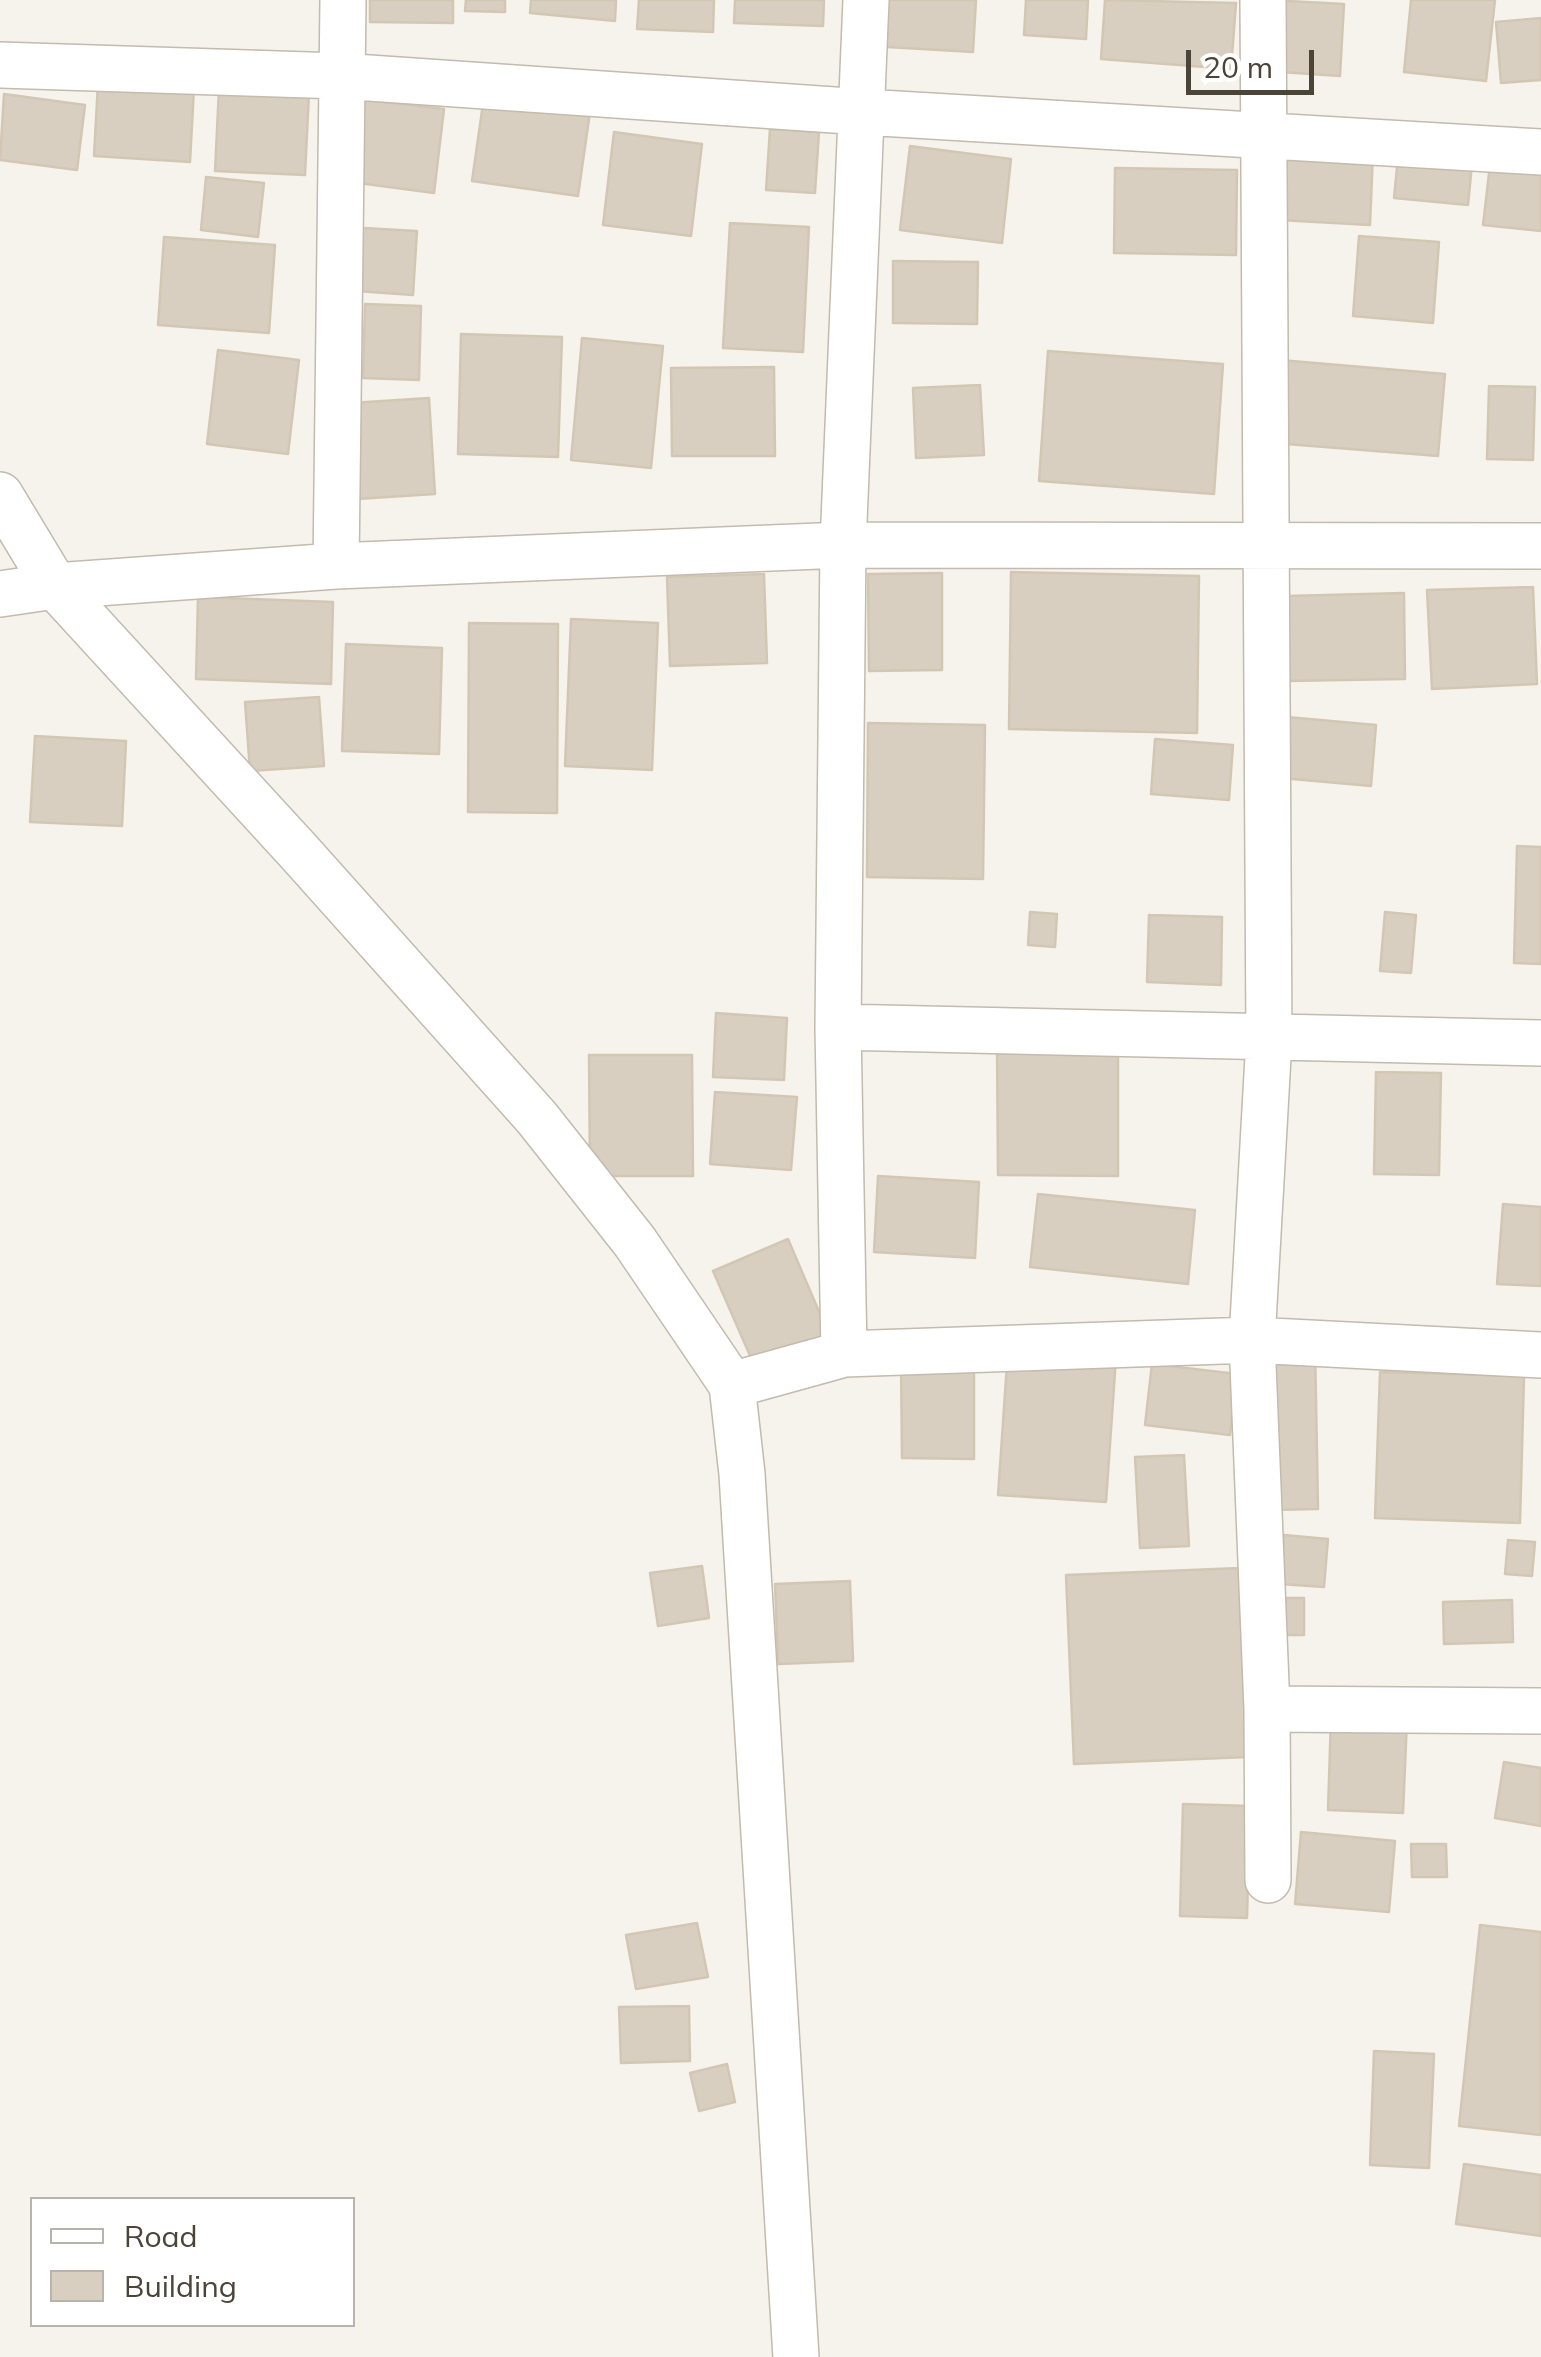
<!DOCTYPE html>
<html>
<head>
<meta charset="utf-8">
<style>
	body { margin:0 }
	#map { position:relative; width:1541px; height:2357px; overflow:hidden; background:#f6f3ec; font-family:Mulish,sans-serif }
	canvas { display:block }
	.legend { position:absolute; left:30px; top:2197px; width:325px; height:130px; box-sizing:border-box; background:#fff; border:2px solid #b7b4b0; margin:0; padding:12px 18px; list-style:none; font-size:30px; color:#4b4439 }
	.legend li { display:flex; align-items:center; gap:20px; height:50px }
	.legend b { width:50px; border:2px solid #b7b4b0 }
	.scale { position:absolute; left:1186px; top:50px; width:128px; height:45px; box-sizing:border-box; border:5px solid #4b4439; border-top:0; padding-left:12px; font-size:30px; line-height:35px; white-space:nowrap; color:#4b4439; -webkit-text-stroke:8px #fff; paint-order:stroke }
</style>
</head>
<body>
<div id="map">
<canvas width="1541" height="2357"></canvas>
<ul class="legend">
<li><b style="height:12px;background:#fff"></b>Road</li>
<li><b style="height:28px;background:#d8cfc1"></b>Building</li>
</ul>
<div class="scale">20 m</div>
</div>
<script>
const g = document.querySelector('canvas').getContext('2d');
g.lineJoin = 'round';
function fillPath(path, color) { g.fillStyle = color; g.fill(path, 'evenodd'); }
const shape = rows => new Path2D(rows.map(r => 'M' + r).join(''));
function stroke(path, color, width, dash) { g.strokeStyle = color; g.lineWidth = width; g.lineCap = dash ? 'butt' : 'round'; g.setLineDash(dash || []); g.stroke(path); }
const building = shape([
	[370,0,453,0,453,23,370,22,370,0],
	[466,0,505,0,505,12,465,11,466,0],
	[531,0,616,0,615,21,530,13,531,0],
	[639,0,714,0,713,32,637,29,639,0],
	[735,0,824,0,823,26,734,23,735,0],
	[872,0,976,0,973,52,870,46,872,0],
	[1026,0,1088,0,1086,39,1024,35,1026,0],
	[1105,0,1236,3,1231,69,1101,59,1105,0],
	[1269,0,1344,4,1340,76,1265,71,1269,0],
	[1411,0,1495,0,1486,81,1404,72,1411,0],
	[1541,18,1541,80,1501,83,1496,22,1541,18],
	[98,83,194,88,190,162,94,156,98,83],
	[219,89,309,93,305,175,215,171,219,89],
	[485,90,591,105,578,196,472,181,485,90],
	[4,94,85,105,77,170,0,160,4,94],
	[361,99,444,109,434,193,351,182,361,99],
	[770,129,819,132,815,193,766,190,770,129],
	[614,132,702,144,691,236,603,225,614,132],
	[910,146,1011,159,1002,243,900,230,910,146],
	[1399,147,1473,154,1468,205,1394,198,1399,147],
	[1282,148,1373,153,1370,225,1279,220,1282,148],
	[1490,165,1541,171,1541,231,1483,225,1490,165],
	[1115,168,1237,170,1236,255,1114,253,1115,168],
	[206,177,264,183,258,237,201,230,206,177],
	[730,223,809,227,803,352,723,348,730,223],
	[346,227,417,231,413,295,342,290,346,227],
	[1359,236,1439,242,1433,323,1353,316,1359,236],
	[164,237,275,245,269,333,158,325,164,237],
	[893,261,978,262,977,324,893,323,893,261],
	[365,304,421,306,419,380,363,378,365,304],
	[461,334,562,337,558,457,458,454,461,334],
	[582,338,663,346,651,468,571,460,582,338],
	[218,350,299,360,288,454,207,444,218,350],
	[1048,351,1223,364,1214,494,1039,481,1048,351],
	[1280,360,1445,374,1438,456,1274,443,1280,360],
	[774,367,775,456,672,456,671,368,774,367],
	[980,385,984,455,916,458,913,388,980,385],
	[1489,386,1535,387,1533,460,1487,459,1489,386],
	[429,398,435,494,357,499,351,403,429,398],
	[1011,572,1199,576,1197,733,1009,729,1011,572],
	[942,573,942,670,869,671,868,574,942,573],
	[764,574,767,663,670,666,667,577,764,574],
	[1533,587,1537,684,1432,689,1427,590,1533,587],
	[1404,593,1405,679,1288,681,1287,596,1404,593],
	[198,597,333,602,331,684,196,679,198,597],
	[571,619,658,623,652,770,565,766,571,619],
	[469,623,558,624,557,813,468,812,469,623],
	[346,644,442,648,439,754,342,751,346,644],
	[319,697,324,766,250,771,245,702,319,697],
	[1287,717,1376,725,1371,786,1281,778,1287,717],
	[868,723,985,725,983,879,867,877,868,723],
	[35,736,126,741,122,826,30,822,35,736],
	[1155,739,1233,745,1229,800,1151,794,1155,739],
	[1517,846,1541,847,1541,964,1514,963,1517,846],
	[1030,912,1057,914,1055,947,1028,945,1030,912],
	[1385,912,1416,915,1411,973,1380,971,1385,912],
	[1149,915,1222,917,1221,985,1147,982,1149,915],
	[716,1013,787,1018,784,1080,713,1077,716,1013],
	[997,1044,1118,1044,1118,1176,998,1175,997,1044],
	[589,1055,692,1055,693,1176,590,1176,589,1055],
	[1376,1072,1441,1073,1439,1175,1374,1174,1376,1072],
	[715,1092,797,1097,791,1170,710,1164,715,1092],
	[878,1176,979,1182,975,1258,874,1252,878,1176],
	[1038,1194,1195,1210,1188,1284,1030,1267,1038,1194],
	[1503,1204,1541,1207,1541,1286,1497,1284,1503,1204],
	[788,1239,832,1342,758,1374,713,1271,788,1239],
	[1315,1344,1318,1509,1270,1510,1268,1345,1315,1344],
	[1008,1350,1116,1358,1106,1502,998,1495,1008,1350],
	[901,1359,974,1359,974,1459,902,1458,901,1359],
	[1152,1364,1237,1374,1230,1435,1145,1425,1152,1364],
	[1380,1372,1524,1376,1520,1523,1375,1518,1380,1372],
	[1184,1455,1189,1546,1140,1548,1135,1457,1184,1455],
	[1284,1535,1328,1539,1324,1587,1280,1584,1284,1535],
	[1508,1540,1535,1542,1532,1576,1505,1574,1508,1540],
	[702,1566,709,1618,658,1626,650,1573,702,1566],
	[1240,1568,1248,1757,1074,1764,1066,1575,1240,1568],
	[850,1581,853,1661,778,1664,775,1584,850,1581],
	[1277,1598,1304,1598,1304,1635,1276,1635,1277,1598],
	[1512,1600,1513,1642,1444,1644,1443,1602,1512,1600],
	[1331,1717,1407,1720,1403,1813,1328,1810,1331,1717],
	[1504,1762,1541,1768,1541,1826,1495,1818,1504,1762],
	[1183,1804,1250,1806,1247,1918,1180,1916,1183,1804],
	[1301,1832,1395,1841,1389,1912,1295,1904,1301,1832],
	[1411,1844,1446,1844,1447,1877,1412,1877,1411,1844],
	[697,1923,708,1977,636,1989,626,1935,697,1923],
	[1480,1925,1541,1932,1541,2135,1459,2126,1480,1925],
	[689,2006,690,2061,621,2063,619,2007,689,2006],
	[1374,2051,1434,2054,1429,2168,1370,2165,1374,2051],
	[727,2064,735,2102,699,2111,690,2073,727,2064],
	[1464,2164,1541,2175,1541,2236,1456,2224,1464,2164]
]);
fillPath(building, '#d8cfc1');
stroke(building, '#d3c7b4', 2.5);
const minor = shape([
	[1263,0,1269,1039,1252,1340,1267,1709,1268,1880],
	[0,65,340,76,863,112,1541,152],
	[0,495,55,586,300,853,537,1118,635,1242,732,1385,844,1354,1252,1340,1541,1355],
	[336,566,343,0],
	[0,594,55,586,336,566,843,545,1541,546],
	[838,1027,1541,1043],
	[844,1354,838,1027,843,545,866,0],
	[732,1385,742,1474,796,2357],
	[1267,1709,1541,1711]
]);
stroke(minor, '#c2bbae', 48);
stroke(minor, '#fff', 45);
</script>
</body>
</html>
